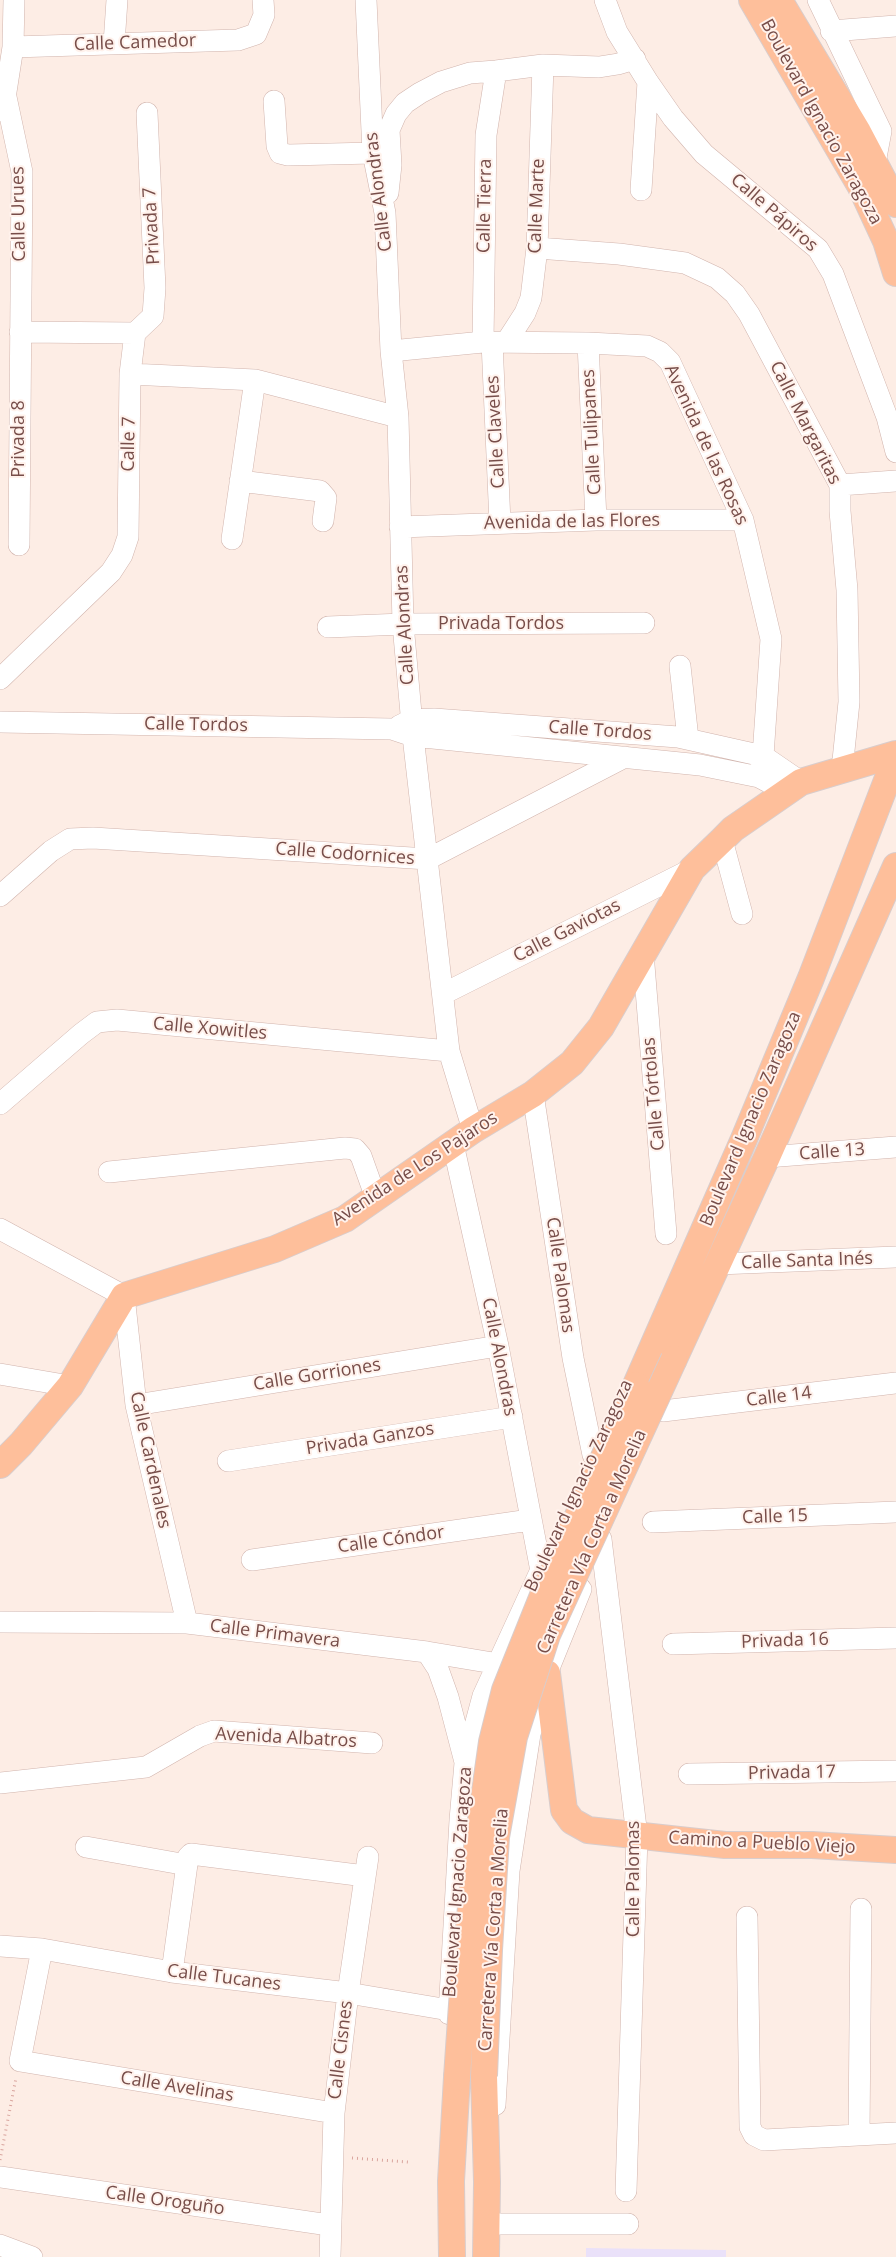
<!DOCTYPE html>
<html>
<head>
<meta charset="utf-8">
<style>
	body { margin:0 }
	canvas { display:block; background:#fdede5 }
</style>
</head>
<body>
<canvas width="896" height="2257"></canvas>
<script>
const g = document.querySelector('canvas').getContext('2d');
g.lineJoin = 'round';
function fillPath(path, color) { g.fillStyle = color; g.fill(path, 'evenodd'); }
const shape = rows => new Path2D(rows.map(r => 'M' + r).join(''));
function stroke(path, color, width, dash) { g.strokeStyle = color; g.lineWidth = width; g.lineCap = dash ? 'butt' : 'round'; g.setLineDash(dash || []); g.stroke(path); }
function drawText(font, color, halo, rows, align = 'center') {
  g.font = font + ' "Open Sans",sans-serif'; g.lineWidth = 4; g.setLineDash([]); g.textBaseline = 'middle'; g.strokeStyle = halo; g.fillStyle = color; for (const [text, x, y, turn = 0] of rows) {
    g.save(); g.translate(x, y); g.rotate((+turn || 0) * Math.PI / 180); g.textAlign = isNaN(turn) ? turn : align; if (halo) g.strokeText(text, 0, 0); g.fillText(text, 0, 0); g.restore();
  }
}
fillPath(shape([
	[586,2248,726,2250,726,2257,586,2257]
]), '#eae1f9');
const minor = shape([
	[366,0,373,153,385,213,391,351,398,417,403,624,413,736,449,1051,473,1130],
	[605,0,617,32,648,82,673,118,704,154,818,249,833,274,887,417,896,452],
	[818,0,881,131,875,163],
	[831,31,896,26],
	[114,44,117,0],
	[13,47,238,40,256,34,264,15,263,0],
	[0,97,6,97,22,172,19,545],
	[274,101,277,146,280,153,288,155,373,153],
	[3,111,13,47,14,0],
	[641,190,648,82],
	[388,193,391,165,389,130,396,114,405,103,420,93,441,82,470,73,496,71,543,65,599,67,618,64,635,59],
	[537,248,619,254,685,263,717,278,735,294,749,314,840,485,840,511,847,590,849,702,842,770],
	[20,332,135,333],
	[135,333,153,316,155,288,147,113],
	[507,341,525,313,531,298,537,248,543,65],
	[483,342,486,135,496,71],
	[492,342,500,523],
	[588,343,596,520],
	[391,351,483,342,588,343,647,346,660,352,670,362,743,520,771,639,763,756,759,777],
	[130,374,255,380,398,417],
	[240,481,320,491,326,498,323,521],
	[840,485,896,481],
	[400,527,596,520,743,520],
	[232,539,255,380],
	[328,627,403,624,644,623],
	[680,666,688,739],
	[0,679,111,572,122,555,128,537,130,374,135,333],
	[0,722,392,729,413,736,700,765,759,777,787,792],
	[399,726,411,720,434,719,678,737,763,756,801,782],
	[722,840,742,914],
	[0,896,51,851,70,839,93,838,428,859,625,757],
	[643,953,666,1234],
	[443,994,692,869],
	[533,1094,573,1358,593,1455],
	[0,1104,81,1034,97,1022,117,1020,449,1051],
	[453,1144,498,1346,541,1571],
	[767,1157,896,1147],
	[109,1172,345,1148,355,1149,361,1156,376,1198],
	[0,1229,124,1296,136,1405,187,1623],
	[718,1264,896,1257],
	[0,1374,70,1386],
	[136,1405,498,1346],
	[663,1411,896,1383],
	[228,1461,512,1417],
	[653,1522,896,1512],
	[601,1539,637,1836,626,2191],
	[252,1560,530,1520],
	[0,1622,187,1623,427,1652,511,1666],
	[673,1644,896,1638],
	[427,1652,438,1669,448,1697,465,1762],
	[689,1774,896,1771],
	[0,1783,146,1767,200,1736,214,1731,372,1743],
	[86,1847,187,1865],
	[747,1917,750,2127,754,2135,764,2140,896,2133],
	[0,1946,42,1949,172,1972,348,1993,449,2010],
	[42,1949,20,2061,334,2113],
	[172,1972,188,1857,191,1854,365,1876],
	[449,2014,460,1820,465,1763,483,1696,540,1572],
	[495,2105,509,1871,530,1734,547,1673,581,1589],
	[859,2135,861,1909],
	[0,2177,329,2225],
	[487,2224,628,2224],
	[0,2245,32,2257],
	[330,2257,334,2113,348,1993,368,1857]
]);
const major = shape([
	[752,0,861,187,886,241,896,273],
	[779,0,858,132,896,204],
	[674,1359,767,1157,896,866],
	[636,1385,744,1139,811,978,896,757],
	[0,1465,21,1444,70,1386,124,1296,275,1249,345,1219,473,1130,533,1094,572,1063,601,1027,692,869,722,840,733,829,801,782,896,754],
	[547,1673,564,1810,572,1821,588,1830,725,1845,812,1845,896,1850],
	[484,2076,487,2182,486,2257],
	[452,2257,451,2181,457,2077]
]);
stroke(minor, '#d1b4ad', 22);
stroke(major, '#d9cdcc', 28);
stroke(shape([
	[352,2158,408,2162],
	[0,2160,16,2078]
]), '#d9a59e', 3, [1, 4]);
stroke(minor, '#fff', 21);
stroke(major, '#febf9b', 26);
const majorBridge = shape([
	[484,2076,489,1950,496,1837,514,1737,547,1635,674,1359],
	[457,2077,463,1990,476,1855,492,1742,505,1690,546,1588,636,1385]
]);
stroke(majorBridge, '#d9cdcc', 28, []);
stroke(majorBridge, '#febf9b', 26);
drawText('18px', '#774d49', '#fff2ec', [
	["Calle Camedor",135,43,-2],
	["Boulevard Ignacio Zaragoza",821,122,61],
	["Calle Alondras",379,192,-97],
	["Calle Tierra",485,206,-89],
	["Calle Marte",537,206,-88],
	["Calle Pápiros",774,213,41],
	["Calle Urues",19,214,-91],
	["Privada 7",152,226,-93],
	["Calle Margaritas",805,423,63],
	["Calle Claveles",496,432,-93],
	["Calle Tulipanes",592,432,-93],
	["Privada 8",19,439,-90],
	["Calle 7",129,444,-89],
	["Avenida de las Rosas",706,445,65],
	["Avenida de las Flores",572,522,-1],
	["Privada Tordos",501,624],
	["Calle Alondras",405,625,-93],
	["Calle Tordos",196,725,1],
	["Calle Tordos",600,731,4],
	["Calle Codornices",345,854,4],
	["Calle Gaviotas",567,931,-27],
	["Calle Xowitles",210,1029,5],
	["Calle Tórtolas",654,1094,-95],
	["Boulevard Ignacio Zaragoza",751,1119,-67],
	["Calle 13",832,1152,-4],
	["Avenida de Los Pajaros",415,1169,-33],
	["Calle Santa Inés",807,1261,-2],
	["Calle Palomas",560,1275,82],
	["Calle Alondras",499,1357,79],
	["Calle Gorriones",317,1375,-9],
	["Calle 14",779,1397,-7],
	["Privada Ganzos",370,1439,-9],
	["Calle Cardenales",150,1460,78],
	["Boulevard Ignacio Zaragoza",579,1486,-65],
	["Calle 15",775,1517,-2],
	["Calle Cóndor",391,1540,-8],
	["Carretera Vía Corta a Morelia",592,1542,-66],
	["Calle Primavera",275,1634,7],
	["Privada 16",785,1641,-2],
	["Avenida Albatros",286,1738,3],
	["Privada 17",792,1773,-1],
	["Camino a Pueblo Viejo",762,1843,3],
	["Calle Palomas",634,1879,-90],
	["Boulevard Ignacio Zaragoza",458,1882,-86],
	["Carretera Vía Corta a Morelia",494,1930,-86],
	["Calle Tucanes",224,1978,7],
	["Calle Cisnes",341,2050,-83],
	["Calle Avelinas",177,2087,9],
	["Calle Oroguño",165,2201,8]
]);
</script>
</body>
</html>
